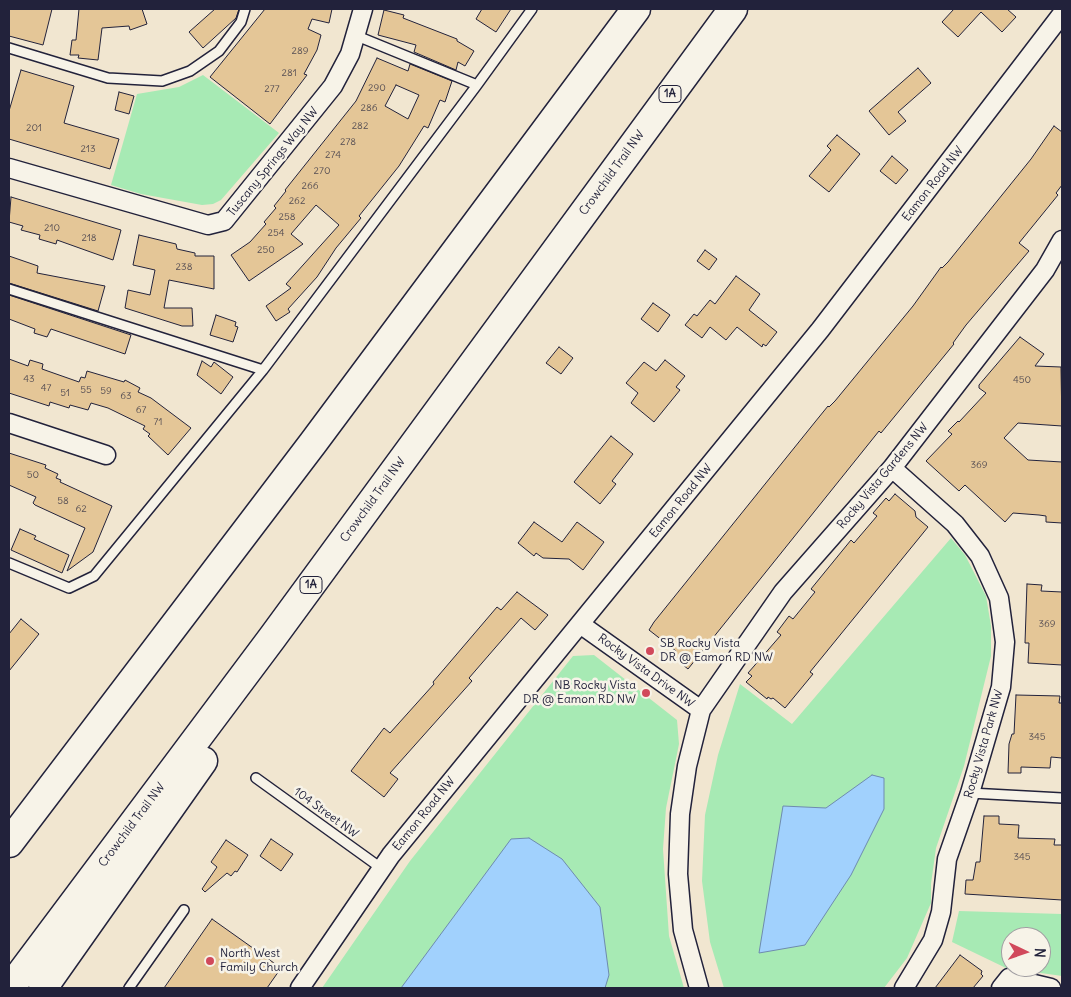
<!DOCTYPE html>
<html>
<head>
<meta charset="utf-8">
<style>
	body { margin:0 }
	#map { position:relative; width:1071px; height:997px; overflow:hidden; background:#f1e6d0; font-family:Delius,sans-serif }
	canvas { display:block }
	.frame { position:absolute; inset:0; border:10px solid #22223b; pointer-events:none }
	.north { position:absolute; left:1001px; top:927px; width:50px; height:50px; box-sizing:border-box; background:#f7f3e8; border:1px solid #a29fa3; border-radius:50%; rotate:93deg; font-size:14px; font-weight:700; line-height:20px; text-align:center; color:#22223b }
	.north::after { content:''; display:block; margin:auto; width:18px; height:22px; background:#d1495b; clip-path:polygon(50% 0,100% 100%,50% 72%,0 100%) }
</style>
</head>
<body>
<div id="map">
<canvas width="1071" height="997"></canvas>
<div class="frame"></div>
<div class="north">N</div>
</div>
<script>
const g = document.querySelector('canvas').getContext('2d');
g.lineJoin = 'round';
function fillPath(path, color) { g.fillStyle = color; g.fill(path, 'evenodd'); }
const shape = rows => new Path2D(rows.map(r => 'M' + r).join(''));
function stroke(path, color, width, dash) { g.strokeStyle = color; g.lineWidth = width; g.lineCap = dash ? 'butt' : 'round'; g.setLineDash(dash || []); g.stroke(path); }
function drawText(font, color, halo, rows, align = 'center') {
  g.font = font + ' Delius,sans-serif'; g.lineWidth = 5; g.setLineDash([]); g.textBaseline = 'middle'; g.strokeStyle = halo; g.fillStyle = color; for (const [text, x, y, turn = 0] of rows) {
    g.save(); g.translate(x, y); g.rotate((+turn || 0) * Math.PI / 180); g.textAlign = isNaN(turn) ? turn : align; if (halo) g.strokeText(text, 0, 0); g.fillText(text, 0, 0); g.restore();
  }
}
fillPath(shape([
	[203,75,279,133,221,200,213,204,202,205,141,194,111,185,137,94,179,87],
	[951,538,965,555,986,596,991,626,991,656,964,766,936,848,931,884,931,903,907,958,884,988,724,988,710,942,702,881,705,815,718,755,740,684,792,724],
	[594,655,677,720,679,744,666,808,663,849,669,936,684,988,322,988,410,861,573,656],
	[959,911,1062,914,1062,976,1006,968,952,942],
	[1011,937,1041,937,1041,967,1011,967]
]), '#a7eab4');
const water = shape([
	[872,775,884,778,884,809,851,875,805,945,759,953,783,806,826,808,872,775],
	[529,838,562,859,600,907,609,975,605,988,401,988,511,839,529,838]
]);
fillPath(water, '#a1d1fd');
stroke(water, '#6e8baf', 1);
const building = shape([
	[9,9,52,9,43,45,9,36,9,9],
	[79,9,142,9,147,24,130,30,129,26,102,28,98,60,78,58,79,55,70,55,72,40,76,40,79,9],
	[215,9,239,9,236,18,203,48,189,32,215,9],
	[265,9,332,9,329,23,312,19,308,29,321,35,317,50,304,74,307,75,270,124,210,77,265,9],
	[482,9,511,9,496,32,476,19,482,9],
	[954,9,1007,9,1016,17,1002,32,981,12,958,37,942,22,954,9],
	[384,10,404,15,403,18,457,39,457,41,474,51,465,66,458,62,456,70,414,52,416,45,378,35,384,10],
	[377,58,408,71,410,64,452,81,445,102,440,100,428,128,424,126,399,166,359,216,361,218,336,248,317,277,288,309,290,312,276,321,266,306,291,288,286,284,339,225,316,205,291,234,303,244,249,281,231,255,250,242,266,224,264,222,276,208,274,206,286,191,285,190,356,101,377,58],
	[396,85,419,95,408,119,385,106,396,85],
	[918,68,931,83,898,112,906,121,889,135,869,111,918,68],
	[21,70,74,86,64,123,119,139,110,169,9,139,9,111,21,70],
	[119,92,134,96,129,114,115,110,119,92],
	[1054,126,1062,132,1062,185,1056,193,1058,195,1019,243,1029,251,966,325,953,343,954,344,881,433,879,431,688,669,672,656,676,651,649,630,654,622,815,422,828,406,829,407,835,401,913,306,941,267,942,268,948,262,1031,159,1054,126],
	[837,135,860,154,829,192,809,176,831,150,827,146,837,135],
	[892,156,908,170,896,184,880,171,892,156],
	[11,197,121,230,113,260,57,240,56,244,39,239,40,235,21,230,23,226,9,222,11,197],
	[139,235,176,244,177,249,195,253,195,256,214,256,214,289,169,280,164,308,192,308,193,326,182,326,125,308,128,290,150,295,155,270,133,265,139,235],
	[705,250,717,259,709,270,697,261,705,250],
	[9,256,38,266,37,273,105,286,98,311,9,283,9,256],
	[736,276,760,294,749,310,777,332,766,346,763,344,762,347,737,327,726,340,710,327,702,338,685,325,694,314,697,316,710,300,715,304,736,276],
	[9,295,131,335,125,354,51,329,47,337,34,333,35,329,9,319,9,295],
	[653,303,670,315,658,332,641,319,653,303],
	[216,315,236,322,235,326,238,327,233,342,210,335,216,315],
	[1020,337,1044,354,1035,366,1061,367,1062,426,1018,423,1004,438,1028,460,1062,462,1062,523,1046,522,1046,516,1039,515,1013,513,1005,522,965,485,959,491,926,461,952,434,948,431,958,421,959,422,986,393,979,388,979,385,1020,337],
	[559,347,573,358,561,374,546,363,559,347],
	[9,359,28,366,30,360,43,364,42,369,79,382,81,377,85,378,87,371,124,382,125,380,140,388,138,392,151,398,191,428,168,455,148,436,150,434,143,429,145,426,108,408,91,403,88,410,70,405,69,408,50,402,49,406,9,393,9,359],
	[665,360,685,376,676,387,680,390,654,422,631,403,638,393,626,383,644,362,656,371,665,360],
	[202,361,211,367,214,362,233,377,221,394,197,375,202,361],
	[611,436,633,454,612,481,616,484,600,504,574,482,611,436],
	[9,453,46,465,45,468,58,474,56,478,61,480,60,482,112,506,93,552,67,571,85,528,35,505,33,503,36,497,9,485,9,453],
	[895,494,915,511,916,517,928,527,810,672,813,674,785,708,773,698,771,699,768,697,767,699,746,682,752,676,748,673,781,635,777,632,789,616,793,619,815,592,811,589,851,540,854,543,877,516,873,513,886,498,889,501,895,494],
	[534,522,562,542,577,522,604,542,583,570,569,559,543,558,536,553,534,556,518,543,534,522],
	[20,529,36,536,34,539,69,555,62,573,11,550,20,529],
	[1027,584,1042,585,1041,591,1062,592,1062,665,1028,663,1029,643,1025,643,1027,584],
	[517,592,548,615,535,630,521,618,469,678,472,681,390,773,398,779,384,797,351,771,384,728,390,733,434,684,433,682,497,607,501,610,517,592],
	[21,619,39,634,9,671,9,634,21,619],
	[1016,695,1060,696,1059,703,1062,703,1062,758,1051,757,1050,768,1021,767,1021,773,1008,773,1009,744,1012,734,1014,734,1016,695],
	[984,816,999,816,999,824,1019,825,1018,838,1055,839,1054,845,1062,845,1062,900,965,894,966,880,973,880,976,862,980,862,984,816],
	[271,839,293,854,281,871,260,856,271,839],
	[226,840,248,855,237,872,235,871,231,876,227,873,205,892,202,889,217,867,211,862,226,840],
	[212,919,281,968,267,988,164,988,212,919],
	[960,955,982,971,981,974,983,976,973,988,935,988,960,955]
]);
fillPath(building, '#e4c697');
stroke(building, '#22223b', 1);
const lane = shape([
	[357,36,477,85],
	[9,48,108,78,162,81,190,71,219,51,241,22,245,9],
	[9,289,263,370,94,576,69,588,9,563],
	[263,370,477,85,532,9],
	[256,778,381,868],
	[970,793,1062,798],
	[129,988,184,910]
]);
const street = shape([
	[9,168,208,225,224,221,333,86,350,54,363,9],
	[9,423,106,455],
	[892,468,955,524,980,556,999,598,1005,642,1001,687,970,793,947,859,941,912,933,940,904,988],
	[580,624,701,710,687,766,680,814,678,874,683,930,699,988],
	[701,710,783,592,892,468,1045,270,1062,240],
	[300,988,391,855,820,330,1062,14],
	[1001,988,1009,978,1051,988]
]);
const highway = shape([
	[9,843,313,443,636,9],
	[10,988,272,638,733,9],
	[43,988,203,761]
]);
stroke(lane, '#22223b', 12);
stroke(street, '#22223b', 21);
stroke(highway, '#22223b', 31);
stroke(lane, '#f7f3e8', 9);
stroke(street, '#f7f3e8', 18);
stroke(highway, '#f7f3e8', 28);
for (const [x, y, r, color] of [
	[650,651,5,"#d1495b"],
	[646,693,5,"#d1495b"],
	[210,961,5,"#d1495b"]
]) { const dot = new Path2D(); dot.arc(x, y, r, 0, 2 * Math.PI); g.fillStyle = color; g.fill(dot); stroke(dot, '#f7f3e8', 2); }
drawText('10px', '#524b52', null, [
	["289",300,51],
	["281",289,73],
	["290",377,88],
	["277",272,89],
	["286",369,108],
	["282",360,126],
	["201",34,128],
	["278",348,142],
	["213",88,149],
	["274",333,155],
	["270",322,171],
	["266",310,186],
	["262",297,201],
	["258",287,217],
	["210",52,228],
	["254",276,233],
	["218",89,238],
	["250",266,250],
	["238",184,267],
	["43",29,379],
	["450",1022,380],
	["47",46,388],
	["55",86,390],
	["59",106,391],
	["51",65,393],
	["63",126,396],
	["67",141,410],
	["71",158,422],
	["369",979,465],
	["50",33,475],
	["58",63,501],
	["62",81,509],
	["369",1047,624],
	["345",1037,737],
	["345",1022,857]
]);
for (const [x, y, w] of [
	[670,94,22],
	[311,585,22]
]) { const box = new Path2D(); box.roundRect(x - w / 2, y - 8.5, w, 17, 4); g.fillStyle = '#f7f3e8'; g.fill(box); stroke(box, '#22223b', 1); }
drawText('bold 11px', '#22223b', null, [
	["1A",670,94],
	["1A",311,585]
]);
drawText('12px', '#22223b', '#f7f3e8', [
	["Tuscany Springs Way NW",273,162,-51],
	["Crowchild Trail NW",612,173,-54],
	["Eamon Road NW",933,184,-52],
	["Rocky Vista Gardens NW",883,476,-50],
	["Crowchild Trail NW",373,500,-54],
	["Eamon Road NW",681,501,-51],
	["Rocky Vista Drive NW",646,671,36],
	["Rocky Vista Park NW",984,744,-74],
	["104 Street NW",326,813,36],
	["Eamon Road NW",424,814,-51],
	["Crowchild Trail NW",132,825,-53]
]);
drawText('12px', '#22223b', '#f7f3e8', [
	["SB Rocky Vista",660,644],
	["DR @ Eamon RD NW",660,658],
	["NB Rocky Vista",636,686,"right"],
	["DR @ Eamon RD NW",636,700,"right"],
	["North West",220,954],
	["Family Church",220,968]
], 'left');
</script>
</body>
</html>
